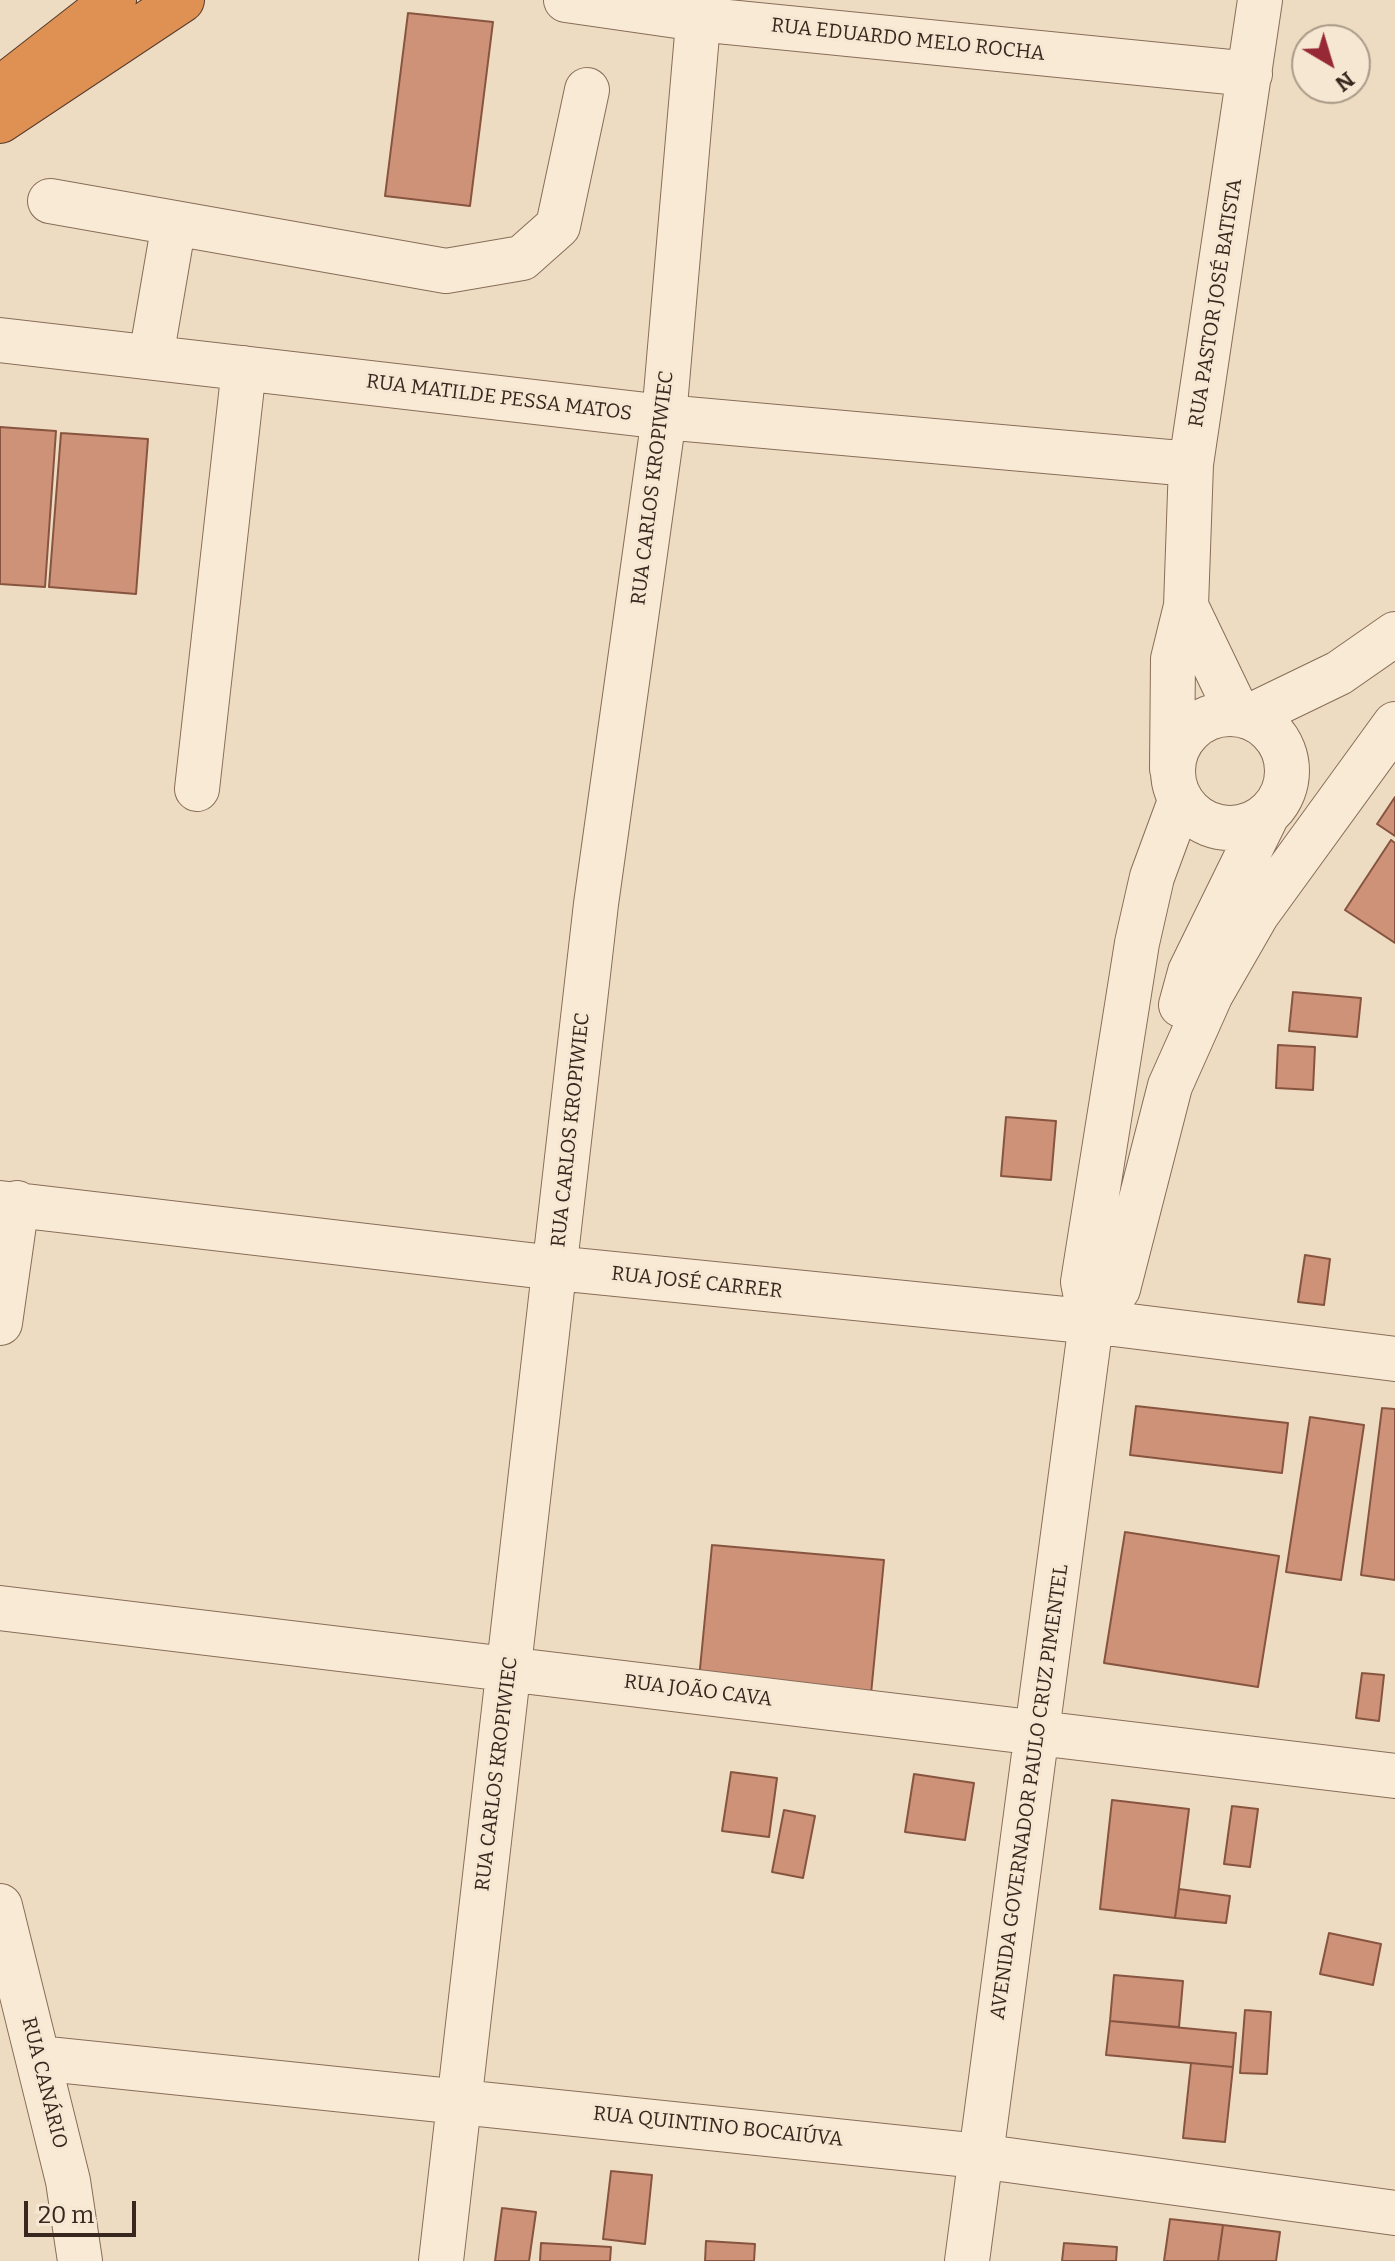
<!DOCTYPE html>
<html>
<head>
<meta charset="utf-8">
<style>
	body { margin:0 }
	#map { position:relative; width:1395px; height:2261px; overflow:hidden; background:#eedcc2; font-family:Bitter,serif }
	canvas { display:block }
	.north { position:absolute; left:1291px; top:24px; width:80px; height:80px; box-sizing:border-box; background:#f6e7d2; border:2px solid #aa9a8a; border-radius:50%; rotate:142deg; font-size:22px; font-weight:700; line-height:32px; text-align:center; color:#38271e }
	.north::after { content:''; display:block; margin:auto; width:28px; height:36px; background:#972936; clip-path:polygon(50% 0,100% 100%,50% 72%,0 100%) }
	.scale { position:absolute; left:24px; top:2201px; width:112px; height:36px; box-sizing:border-box; border:4px solid #38271e; border-top:0; padding-left:10px; font-size:24px; line-height:28px; white-space:nowrap; color:#38271e; -webkit-text-stroke:6px #f6e7d2; paint-order:stroke }
</style>
</head>
<body>
<div id="map">
<canvas width="1395" height="2261"></canvas>
<div class="north">N</div>
<div class="scale">20 m</div>
</div>
<script>
const g = document.querySelector('canvas').getContext('2d');
g.lineJoin = 'round';
function fillPath(path, color) { g.fillStyle = color; g.fill(path, 'evenodd'); }
const shape = rows => new Path2D(rows.map(r => 'M' + r).join(''));
function stroke(path, color, width, dash) { g.strokeStyle = color; g.lineWidth = width; g.lineCap = dash ? 'butt' : 'round'; g.setLineDash(dash || []); g.stroke(path); }
function drawText(font, color, halo, rows, align = 'center') {
  g.font = font + ' Bitter,serif'; g.lineWidth = 6; g.setLineDash([]); g.textBaseline = 'middle'; g.strokeStyle = halo; g.fillStyle = color; for (const [text, x, y, turn = 0] of rows) {
    g.save(); g.translate(x, y); g.rotate((+turn || 0) * Math.PI / 180); g.textAlign = isNaN(turn) ? turn : align; if (halo) g.strokeText(text, 0, 0); g.fillText(text, 0, 0); g.restore();
  }
}
const building = shape([
	[408,13,493,22,470,206,385,196,408,13],
	[0,427,56,431,45,587,0,584,0,427],
	[61,433,148,439,136,594,49,587,61,433],
	[1395,797,1395,836,1377,824,1395,797],
	[1391,840,1395,843,1395,943,1345,910,1391,840],
	[1293,992,1361,998,1357,1037,1289,1031,1293,992],
	[1278,1045,1315,1047,1313,1090,1276,1088,1278,1045],
	[1006,1117,1056,1121,1051,1180,1001,1176,1006,1117],
	[1305,1255,1330,1259,1324,1305,1298,1302,1305,1255],
	[1136,1406,1288,1423,1282,1473,1130,1455,1136,1406],
	[1382,1408,1395,1409,1395,1580,1361,1575,1382,1408],
	[1310,1417,1364,1425,1341,1580,1286,1572,1310,1417],
	[1125,1532,1279,1556,1258,1687,1104,1663,1125,1532],
	[712,1545,884,1560,871,1694,699,1679,712,1545],
	[1362,1673,1384,1675,1379,1721,1356,1718,1362,1673],
	[731,1772,777,1778,769,1837,722,1831,731,1772],
	[914,1774,974,1783,965,1840,905,1832,914,1774],
	[1112,1800,1189,1809,1175,1918,1100,1909,1112,1800],
	[1232,1806,1258,1809,1250,1867,1224,1864,1232,1806],
	[784,1810,815,1816,803,1878,772,1872,784,1810],
	[1179,1889,1230,1896,1226,1923,1175,1918,1179,1889],
	[1329,1933,1381,1944,1373,1985,1320,1974,1329,1933],
	[1114,1975,1183,1981,1179,2027,1110,2021,1114,1975],
	[1245,2010,1271,2012,1267,2074,1240,2073,1245,2010],
	[1110,2021,1236,2033,1233,2067,1106,2055,1110,2021],
	[1191,2063,1233,2067,1225,2142,1183,2138,1191,2063],
	[611,2171,652,2175,645,2244,603,2239,611,2171],
	[502,2208,536,2212,529,2261,495,2261,502,2208],
	[1170,2219,1223,2225,1218,2261,1164,2261,1170,2219],
	[1223,2225,1280,2232,1276,2261,1218,2261,1223,2225],
	[706,2241,755,2244,754,2261,705,2261,706,2241],
	[541,2243,611,2247,610,2261,540,2261,541,2243],
	[1064,2243,1117,2247,1116,2261,1062,2261,1064,2243]
]);
fillPath(building, '#cd9278');
stroke(building, '#87543f', 2);
const minor = shape([
	[566,0,698,19,1250,74],
	[50,201,446,271,522,258,558,226,587,90],
	[0,340,664,417,1191,464],
	[151,357,174,223],
	[1186,606,1238,714],
	'1173 771a57 57 0 1 1 114 0a57 57 0 1 1-114 0Z',
	[1248,717,1339,673,1395,634],
	[1172,769,1173,659,1186,606,1191,464,1260,0],
	[197,789,244,368],
	[1181,1005,1190,972,1266,817],
	[0,1203,555,1268,1114,1324,1395,1359],
	[0,1323,17,1203],
	[1091,1323,1118,1289,1170,1086,1211,994,1257,914,1395,724],
	[0,1608,1395,1776],
	[0,1906,68,2181,80,2261],
	[38,2058,979,2156,1395,2213],
	[441,2261,596,904,664,417,700,0],
	[967,2261,1091,1323,1083,1282,1137,943,1152,877,1180,801]
]);
const highway = shape([
	[0,89,114,0],
	[0,121,182,0]
]);
stroke(minor, '#886d59', 46);
stroke(highway, '#563c2e', 46);
stroke(minor, '#f9ead6', 44);
stroke(highway, '#de9152', 44);
drawText('20px', '#38271e', '#f6e7d2', [
	["RUA EDUARDO MELO ROCHA",908,40,6],
	["RUA PASTOR JOSÉ BATISTA",1216,303,-81],
	["RUA MATILDE PESSA MATOS",499,398,7],
	["RUA CARLOS KROPIWIEC",653,488,-83],
	["RUA CARLOS KROPIWIEC",571,1130,-84],
	["RUA JOSÉ CARRER",697,1283,6],
	["RUA JOÃO CAVA",698,1691,7],
	["RUA CARLOS KROPIWIEC",497,1774,-83],
	["AVENIDA GOVERNADOR PAULO CRUZ PIMENTEL",1030,1792,-82],
	["RUA CANÁRIO",44,2083,76],
	["RUA QUINTINO BOCAIÚVA",718,2127,6]
]);
</script>
</body>
</html>
